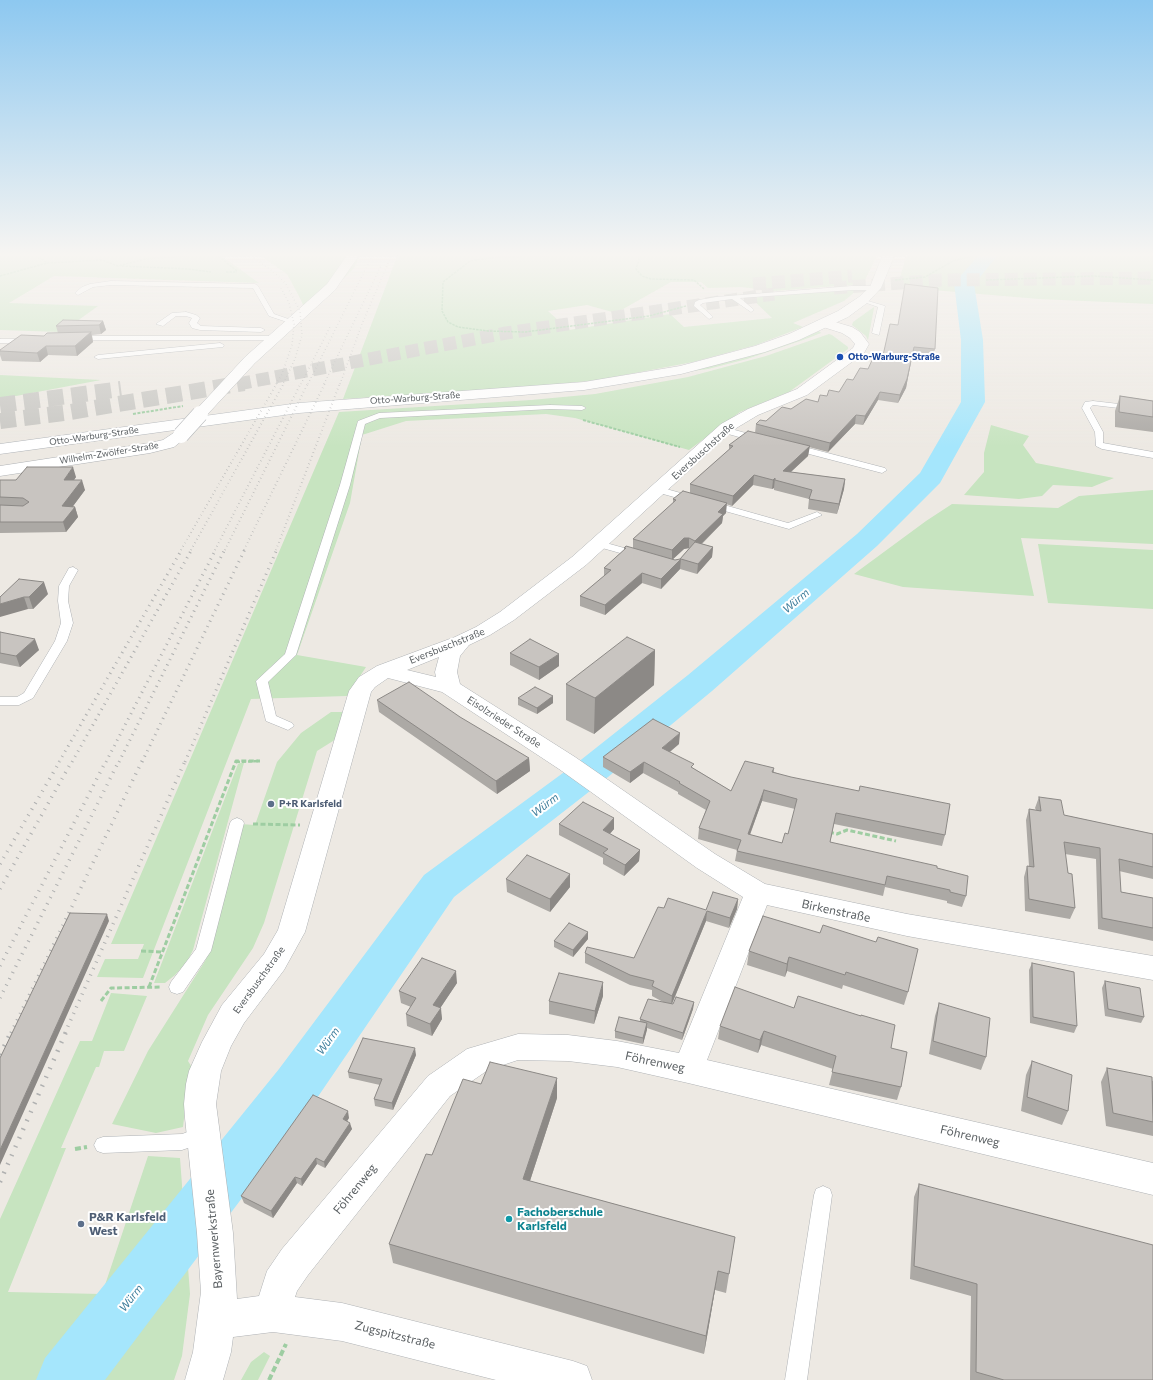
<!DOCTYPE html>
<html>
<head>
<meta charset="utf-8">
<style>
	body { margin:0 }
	canvas { display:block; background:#ede9e3 }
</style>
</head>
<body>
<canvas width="1153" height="1380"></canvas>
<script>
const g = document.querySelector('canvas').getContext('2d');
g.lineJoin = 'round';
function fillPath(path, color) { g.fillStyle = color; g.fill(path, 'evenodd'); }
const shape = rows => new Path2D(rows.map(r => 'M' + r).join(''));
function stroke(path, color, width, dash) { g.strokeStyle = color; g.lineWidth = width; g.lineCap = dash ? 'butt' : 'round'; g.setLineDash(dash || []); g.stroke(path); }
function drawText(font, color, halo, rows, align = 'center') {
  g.font = font + ' Commissioner,sans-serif'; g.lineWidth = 4; g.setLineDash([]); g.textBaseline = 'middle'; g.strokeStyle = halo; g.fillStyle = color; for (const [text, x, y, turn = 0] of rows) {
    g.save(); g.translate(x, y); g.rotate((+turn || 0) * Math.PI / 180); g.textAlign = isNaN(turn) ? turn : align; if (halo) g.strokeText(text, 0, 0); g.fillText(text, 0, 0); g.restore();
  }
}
fillPath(shape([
	[0,254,219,254,259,283,54,276,9,303,98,306,62,332,0,330],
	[258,254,361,254,354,268,307,315,301,300,287,274],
	[398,254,878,254,863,284,774,291,741,287,708,288,701,282,671,282,616,313,587,305,548,311,569,330,670,314,684,327,772,318,751,298,847,289,857,290,844,301,793,323,803,327,756,345,693,362,598,380,520,388,343,399],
	[907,254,1153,254,1153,304,1039,299,897,287],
	[874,307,874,308,868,340,866,336,852,325,853,322],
	[819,331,821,333,803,340,747,359,708,369,684,372,796,340],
	[829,334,832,335,848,347,848,349,789,392,740,412,689,450,575,418,546,414,406,421,362,435,350,503,297,655,366,667,347,696,251,699,143,978,97,977,105,959,138,959,144,944,111,944,339,412,531,400,595,394,688,377,766,356],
	[0,375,60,378,101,380,0,399],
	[991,425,1029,436,1023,445,1036,463,1114,478,1092,487,1053,485,1042,496,1019,499,964,495,984,472,984,453],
	[1153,490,1153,544,1021,538,1034,596,903,587,854,574,926,521,952,504,1058,508,1079,496],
	[1038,544,1153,550,1153,609,1048,603],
	[331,712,343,712,341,736,317,751,264,923,253,948,208,1015,188,1061,193,1069,187,1093,183,1127,156,1133,112,1124,148,1051,205,961,213,940,240,824,255,825,277,762,301,733],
	[240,763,244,763,242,770,193,950,187,962,175,975,165,983,154,983,238,764],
	[111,993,147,996,124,1051,104,1051,99,1067,96,1067,61,1148,66,1148,8,1292,102,1294,148,1156,180,1158,190,1294,182,1356,174,1380,0,1380,0,1219,80,1041,92,1041],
	[264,1352,270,1356,258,1380,241,1380,251,1362]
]), '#c7e4c0');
fillPath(shape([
	[980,254,999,254,974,284,983,340,985,402,940,483,877,546,712,691,608,777,454,897,315,1101,105,1380,36,1380,45,1358,279,1069,424,875,582,759,688,675,857,534,920,473,961,402,961,340,954,283,980,254]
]), '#a5e6fc');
stroke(shape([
	[753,284,852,276],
	[834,288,941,280,1153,278],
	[238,384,506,333,774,294]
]), '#c8c7c3', 13, [13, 6]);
stroke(shape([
	[0,405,121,389],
	[0,421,64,413,244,383]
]), '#c8c7c3', 16, [16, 8]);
const service = shape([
	[111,281,255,284,258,286,274,314,297,322,293,324,269,316,253,288,111,285,93,287,78,295,75,293,82,287,90,284,111,281],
	[852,286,875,286,878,288,875,290,852,290,740,298,753,309,754,310,751,312,732,299,703,303,700,305,713,317,709,319,694,306,695,302,699,300,716,297,852,286],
	[861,299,885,306,879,335,872,333,878,307,861,301,861,299],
	[186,312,196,315,200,318,197,323,201,326,261,328,265,330,261,332,200,330,192,328,189,323,192,318,186,316,176,316,163,326,156,324,172,313,186,312],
	[74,336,275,336,279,338,275,340,74,340,74,336],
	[0,339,29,339,33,341,29,343,0,343,0,339],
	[220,343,224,345,223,347,98,359,94,357,98,355,220,343],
	[1093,401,1153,408,1153,412,1093,405,1090,408,1103,432,1103,443,1153,452,1153,458,1102,449,1096,446,1095,432,1082,408,1085,402,1093,401],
	[550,405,582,406,586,408,582,410,550,409,380,418,365,424,350,485,296,655,268,682,276,716,292,723,294,726,288,730,266,721,256,681,285,654,340,485,358,421,379,413,550,405],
	[724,427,760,437,761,439,757,442,721,432,720,430,724,427],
	[793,444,885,468,887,470,882,473,790,449,789,447,793,444],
	[659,487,695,497,697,499,692,502,656,492,656,488,659,487],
	[710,501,788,523,817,512,822,515,789,529,707,506,705,504,710,501],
	[599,541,642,553,643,555,638,558,595,546,594,544,595,542,599,541],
	[73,567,78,570,69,586,68,601,73,623,67,641,33,698,19,705,0,705,0,697,17,697,24,693,55,641,61,623,58,601,59,586,69,568,73,567],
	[237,818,242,820,244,823,211,951,183,992,177,994,171,992,169,987,171,982,196,949,230,823,232,820,237,818],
	[202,1127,208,1129,211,1135,208,1141,182,1150,103,1153,97,1151,94,1145,97,1139,103,1137,182,1134,202,1127],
	[823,1186,830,1189,832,1195,807,1380,785,1380,814,1195,816,1189,823,1186]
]);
const minor = shape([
	[348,254,360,254,335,290,255,363,205,417,195,417,192,414,195,411,245,357,327,284,348,254],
	[825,319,852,327,860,332,869,344,864,353,807,395,758,415,733,430,586,565,514,620,490,635,469,645,460,656,457,672,460,684,575,757,715,854,765,884,907,914,1153,956,1153,980,907,936,767,905,707,1060,1153,1163,1153,1195,688,1083,617,1067,568,1061,518,1060,488,1070,450,1096,308,1275,297,1291,295,1297,342,1303,573,1361,587,1366,592,1380,496,1380,342,1341,273,1332,233,1337,231,1352,223,1380,185,1380,193,1352,201,1292,197,1233,185,1118,184,1104,186,1084,189,1071,202,1042,222,1005,264,954,278,930,349,691,359,677,377,666,455,637,476,627,500,612,572,557,721,424,748,409,797,389,853,348,855,344,850,338,842,333,820,326,818,323,825,319],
	[439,657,435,672,436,677,407,670,439,657],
	[388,678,442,692,559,769,697,868,743,897,679,1053,617,1041,568,1035,518,1034,467,1049,428,1076,282,1249,267,1271,259,1296,237,1299,233,1233,216,1104,221,1071,231,1046,244,1023,284,970,305,932,371,692,375,687,388,678],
	[181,430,187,432,189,435,174,447,150,453,0,476,0,466,150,443,163,440,175,432,181,430]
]);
const secondary = shape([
	[883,254,895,254,881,288,867,303,848,317,799,340,765,352,681,374,584,390,299,413,0,454,0,444,299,403,584,382,680,366,755,346,789,334,838,311,859,297,870,287,883,254]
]);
stroke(service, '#afb2b5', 1);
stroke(minor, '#afb2b5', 1);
stroke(secondary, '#b0b4b8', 1);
stroke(shape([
	[32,254,48,263,102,260,118,266,145,259,207,254],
	[216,254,237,271],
	[613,254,497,257,470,261,443,282,442,311,448,322,458,327,488,331,525,332,649,316,686,306],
	[635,254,640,257,636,269,642,276,651,279,694,280,704,289],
	[122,266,188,269,211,272],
	[226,272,237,272],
	[0,276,47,263],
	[895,280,925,277,953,261,979,254],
	[986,280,1094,276,1153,280]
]), '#9ecda2', 1.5, [2.5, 1]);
stroke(shape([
	[133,414,183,406],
	[583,420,680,447]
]), '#9ecda2', 2, [3, 1.5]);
stroke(shape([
	[236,762,260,761]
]), '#9ecda2', 2.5, [4, 2]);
stroke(shape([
	[253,824,300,825],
	[829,832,837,834,847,830,896,841],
	[141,951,163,952],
	[149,987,236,761,260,761],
	[101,1001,111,988,161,987]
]), '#9ecda2', 3, [5, 2.5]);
stroke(shape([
	[75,1149,87,1147],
	[269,1380,286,1344]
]), '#9ecda2', 4, [6, 3]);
fillPath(service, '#fff');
fillPath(minor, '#fff');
fillPath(secondary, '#fff');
stroke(shape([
	[248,254,275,273,286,284,300,311,302,335,295,359,283,384],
	[276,384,282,374,292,345,294,324,289,303,280,286],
	[301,384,330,327],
	[308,384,373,254],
	[324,384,381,266],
	[340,384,362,324,392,254]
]), '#b0b1b1', 1.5, [0.5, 3]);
stroke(shape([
	[181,550,277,383],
	[191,550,284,383],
	[215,550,301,383],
	[225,550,308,383],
	[244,550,325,383],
	[276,550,340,383]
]), '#b0b1b1', 2, [0.5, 3.5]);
stroke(shape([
	[59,762,182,549],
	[72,762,192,549],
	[106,762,216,549],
	[119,762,225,549],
	[142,762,245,549],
	[185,762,277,549]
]), '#b0b1b1', 3, [1, 5]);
stroke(shape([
	[0,864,60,761],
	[0,889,72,761],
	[0,966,106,761],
	[0,998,119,761],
	[11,1033,142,761],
	[65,1033,185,761]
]), '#b0b1b1', 3.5, [1, 6]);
stroke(shape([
	[0,1055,11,1032],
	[0,1182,66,1032]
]), '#b0b1b1', 4.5, [1.5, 8]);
const minorBridge = shape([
	[181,435,200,414]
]);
stroke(minorBridge, '#afb2b5', 17, []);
stroke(minorBridge, '#fff', 16);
fillPath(shape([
	[103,321,106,330,101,334,92,335,93,342,77,356,48,355,40,362,2,361,0,355,0,350,58,333,56,326],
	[890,324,935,349,933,357,912,355,906,388,898,403,878,400,863,425,855,424,828,452,809,447,808,456,791,472,845,479,844,489,837,514,808,509,809,499,774,490,774,488,772,489,753,485,732,506,726,504,726,513,723,516,722,523,702,544,713,547,712,557,697,574,680,569,661,589,642,583,605,615,580,606,580,596,604,576,604,568,624,550,624,548,633,548,633,539,673,503,673,499,690,493,690,484,729,450,729,445,755,433,756,424,766,421,791,409,818,402,827,396,839,392,853,380,882,360],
	[689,548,680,559,675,560,672,560,684,549],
	[1120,396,1153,401,1153,432,1115,427,1115,411],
	[76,477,74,480,85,490,73,506,75,507,78,517,66,532,0,533,0,480,16,480],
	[48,594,33,609,28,609,0,597],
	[0,632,39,650,20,667,0,663],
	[655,650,654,685,594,734,566,720,566,684],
	[510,653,559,666,539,680,510,665],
	[553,696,553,703,537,714,518,705,518,698],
	[377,700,529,758,530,771,497,794,379,712],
	[679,744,670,752,693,768,731,791,774,768,774,772,945,835,942,846,834,824,830,843,937,868,966,896,962,907,947,903,947,901,885,887,883,896,735,861,737,850,698,839,699,828,706,810,678,794,678,792,643,773,630,783,603,767,603,757],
	[762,801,795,809,788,834,782,843,750,835],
	[1039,797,1064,815,1153,834,1153,879,1119,871,1121,892,1153,898,1153,941,1098,929,1096,859,1065,854,1068,873,1075,908,1070,919,1025,911,1024,877,1027,866,1029,866,1026,820,1029,809,1036,810,1035,808],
	[559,824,614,829,610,834,640,850,639,861,624,876,603,864,603,858,559,835],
	[506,879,570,887,550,912,507,892],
	[738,899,737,909,729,928,706,921,672,1004,694,1002,693,1009,682,1040,647,1028,643,1044,615,1038,615,1031,640,1021,640,1019,663,1002,652,996,652,990,630,985,585,963,585,953,634,958,664,908,706,910],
	[763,916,908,992,904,1005,843,985,842,989,787,971,785,977,747,965,749,951],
	[588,939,573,957,554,947,554,941],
	[1032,963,1077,1026,1074,1033,1030,1023,1029,970],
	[1105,981,1144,1017,1141,1023,1105,1016,1102,988],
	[457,983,440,1008,442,1019,432,1036,407,1026,406,1014,411,1007,401,1003,399,991],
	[603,996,594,1024,549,1014,549,1001],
	[939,1003,986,1057,981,1070,929,1054,935,1016],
	[794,1008,891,1048,901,1087,897,1100,829,1085,833,1069,761,1045,758,1053,718,1039,720,1026],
	[416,1055,393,1110,375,1106,374,1099,380,1085,349,1078,348,1072],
	[1032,1061,1068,1111,1062,1125,1021,1111,1026,1075],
	[1107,1068,1153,1081,1153,1136,1106,1126,1101,1082],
	[557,1098,530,1181,735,1237,726,1293,715,1290,704,1354,393,1263,389,1244,432,1155],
	[349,1118,347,1121,352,1129,325,1168,317,1164,302,1186,297,1183,273,1218,244,1203,241,1196],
	[919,1184,1153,1380,970,1380,971,1296,910,1279,914,1197]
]), '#aca9a5');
fillPath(shape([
	[103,321,106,330,101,334,99,325],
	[91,332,93,342,77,356,75,346],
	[46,346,48,355,40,362,37,353],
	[914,347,906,388,898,403,900,395],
	[880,392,878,400,863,425,865,416],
	[856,415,855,424,828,452,830,443],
	[810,446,808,456,782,480,783,471],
	[73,467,76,477,67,490,64,480],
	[754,475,753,485,732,506,733,496],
	[775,478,774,488,772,489,773,480],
	[845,479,844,489,837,514,839,504],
	[82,480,85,490,65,517,62,506],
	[727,503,726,513,723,516,722,523,694,551,695,541,718,512],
	[75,507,78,517,66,532,63,522],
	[684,538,689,538,689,548,684,549,672,560,672,550],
	[713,547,712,557,697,574,698,564],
	[681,559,680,569,661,589,661,579],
	[642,573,642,583,605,615,605,605],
	[44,582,48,594,33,609,29,597],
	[24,597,28,609,0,617,0,604],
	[35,639,39,650,20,667,16,656],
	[655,650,654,685,594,734,595,698],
	[559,654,559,666,539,680,539,667],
	[553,696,553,703,537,714,537,708],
	[680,733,679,744,662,758,662,748],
	[529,758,530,771,497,794,496,781],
	[644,762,643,773,630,783,630,772],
	[764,790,762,801,746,845,748,834],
	[614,818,614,829,603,841,603,830],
	[640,850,639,861,624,876,625,865],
	[570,874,570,887,550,912,550,899],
	[738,899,737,909,729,928,730,918],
	[707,911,706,921,671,1006,672,996],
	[107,914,109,921,0,1165,0,1150],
	[588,932,588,939,573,957,573,950],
	[789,957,787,971,785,977,787,964],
	[456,971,457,983,435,1016,433,1005],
	[603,982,603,996,594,1024,595,1011],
	[694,1002,693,1009,682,1040,683,1033],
	[441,1008,442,1019,432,1036,430,1024],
	[647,1023,647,1030,643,1044,643,1038],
	[764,1031,761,1045,758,1053,760,1040],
	[415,1048,416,1055,393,1110,392,1103],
	[557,1078,557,1098,524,1199,523,1179],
	[348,1111,349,1118,344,1126,343,1119],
	[350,1123,352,1129,325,1168,324,1162],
	[316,1158,317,1164,302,1186,301,1179],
	[295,1177,297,1183,273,1218,271,1211],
	[718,1271,715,1290,704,1354,706,1336]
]), '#8c8986');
const building = shape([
	[905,284,938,288,935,349,914,347,907,379,900,395,880,392,865,416,856,415,830,443,756,424,760,420,766,421,782,407,791,409,806,399,818,402,820,395,827,396,829,390,839,392,847,379,853,380,860,368,868,369,873,358,882,360,890,324,898,325,905,284],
	[63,320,103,321,99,325,56,326,63,320],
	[91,332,75,346,46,346,37,353,0,351,0,350,21,335,44,336,47,333,91,332],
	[1120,396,1153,401,1153,417,1119,412,1120,396],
	[748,431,810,446,783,471,845,479,839,504,809,499,812,490,775,480,775,478,773,480,754,475,733,496,690,484,733,446,729,445,748,431],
	[27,467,73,467,64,480,82,480,62,506,75,507,63,522,0,522,0,505,23,506,29,502,23,498,0,497,0,480,16,480,27,467],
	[683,491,727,503,718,512,723,514,695,541,689,538,684,538,672,550,633,539,676,500,673,499,683,491],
	[695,542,713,547,698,564,681,559,661,579,642,573,605,605,580,596,611,570,604,568,626,548,624,548,626,546,675,560,680,559,695,542],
	[19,579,44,582,29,597,24,597,0,604,0,597,19,579],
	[0,632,35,639,16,656,0,653,0,632],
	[627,637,655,650,595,698,566,684,627,637],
	[530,639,559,654,539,667,510,653,530,639],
	[409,682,460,717,529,758,496,781,377,700,409,682],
	[535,687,553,696,537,708,518,698,535,687],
	[653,719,680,733,662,748,694,764,691,767,731,791,745,761,774,768,772,772,791,777,859,791,860,786,950,804,945,835,836,813,830,842,937,866,937,868,968,876,966,896,950,892,950,890,887,876,885,885,737,851,741,840,699,828,710,801,679,783,680,782,644,762,630,772,603,757,653,719],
	[764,790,797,799,788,834,785,833,782,843,748,834,764,790],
	[1039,797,1061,800,1064,815,1153,834,1153,867,1119,859,1121,892,1153,898,1153,928,1102,918,1100,848,1064,842,1068,873,1072,874,1075,908,1029,899,1027,866,1034,867,1029,809,1041,811,1039,797],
	[583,802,614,818,603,830,640,850,625,865,603,853,608,849,559,824,583,802],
	[527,855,570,874,550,899,506,879,527,855],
	[713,892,738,899,730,918,707,911,672,996,652,986,654,981,630,975,585,953,587,947,634,958,658,907,664,908,668,898,706,910,713,892],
	[70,913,107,914,0,1150,0,1058,70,913],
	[763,916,820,933,823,925,876,942,878,937,918,949,908,992,846,972,845,975,789,957,787,964,749,951,763,916],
	[569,923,588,932,573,950,554,941,569,923],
	[422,958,456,971,433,1005,441,1008,430,1024,406,1014,416,998,399,991,422,958],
	[1032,963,1074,972,1077,1026,1033,1017,1032,963],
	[559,973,603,982,595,1011,549,1001,559,973],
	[1105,981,1140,988,1144,1017,1108,1009,1105,981],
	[735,987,794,1008,798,996,861,1016,861,1015,895,1025,891,1048,907,1052,901,1087,832,1072,836,1056,764,1031,760,1040,720,1026,735,987],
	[676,997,694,1002,683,1033,640,1019,648,999,673,1004,676,997],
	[939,1003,990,1018,986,1057,933,1041,939,1003],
	[619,1017,647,1023,643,1038,615,1031,619,1017],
	[363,1038,415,1048,392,1103,374,1099,382,1079,348,1072,363,1038],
	[1032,1061,1072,1075,1068,1111,1027,1097,1032,1061],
	[490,1062,557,1078,523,1179,735,1237,729,1274,718,1271,706,1336,389,1244,426,1154,432,1155,463,1079,481,1084,490,1062],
	[1107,1068,1152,1077,1153,1122,1113,1113,1107,1068],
	[313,1095,348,1111,343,1119,350,1123,324,1162,316,1158,301,1179,295,1177,271,1211,241,1196,313,1095],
	[919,1184,1153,1245,1153,1380,1004,1380,976,1372,977,1284,914,1266,919,1184]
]);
fillPath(building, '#c8c4c0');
stroke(building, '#8c8986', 1);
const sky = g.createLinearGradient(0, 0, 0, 447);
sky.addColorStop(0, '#8dc8f0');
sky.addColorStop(0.57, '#f7f5f2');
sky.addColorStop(1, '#f7f5f200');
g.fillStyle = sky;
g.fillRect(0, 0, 1153, 447);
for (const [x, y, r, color] of [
	[840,357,4,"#1a4fb4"],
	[271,804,4,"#5c6f8a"],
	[509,1219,4,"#0f9aa8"],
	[81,1224,4,"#5c6f8a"]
]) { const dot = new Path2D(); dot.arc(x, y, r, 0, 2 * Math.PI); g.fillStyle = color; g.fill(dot); stroke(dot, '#fff', 1.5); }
drawText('bold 9px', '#164399', '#fff', [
	["Otto-Warburg-Straße",848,357]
], 'left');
drawText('9px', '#5b6063', '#fff', [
	["Otto-Warburg-Straße",415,398,-4],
	["Otto-Warburg-Straße",94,436,-8],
	["Wilhelm-Zwölfer-Straße",109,453,-9]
]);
drawText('10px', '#5b6063', '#fff', [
	["Eversbuschstraße",703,451,-42],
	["Eversbuschstraße",447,646,-22],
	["Eisolzrieder Straße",504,722,33],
	["Eversbuschstraße",259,980,-54]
]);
drawText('bold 10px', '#4e5e75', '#fff', [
	["P+R Karlsfeld",279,804]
], 'left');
drawText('italic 11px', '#3d7d9b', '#fff', [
	["Würm",796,601,-41],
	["Würm",545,805,-37],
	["Würm",328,1041,-54],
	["Würm",131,1298,-52]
]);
drawText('12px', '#5b6063', '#fff', [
	["Birkenstraße",836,911,12],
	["Föhrenweg",655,1062,12],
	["Föhrenweg",970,1136,13],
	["Föhrenweg",355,1189,-51],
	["Bayernwerkstraße",214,1239,-95],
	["Zugspitzstraße",395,1335,14]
]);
drawText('bold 12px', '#0d838f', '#fff', [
	["Fachoberschule",517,1212],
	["Karlsfeld",517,1226]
], 'left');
drawText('bold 12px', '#4e5e75', '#fff', [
	["P&R Karlsfeld",89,1217],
	["West",89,1231]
], 'left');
</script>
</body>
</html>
